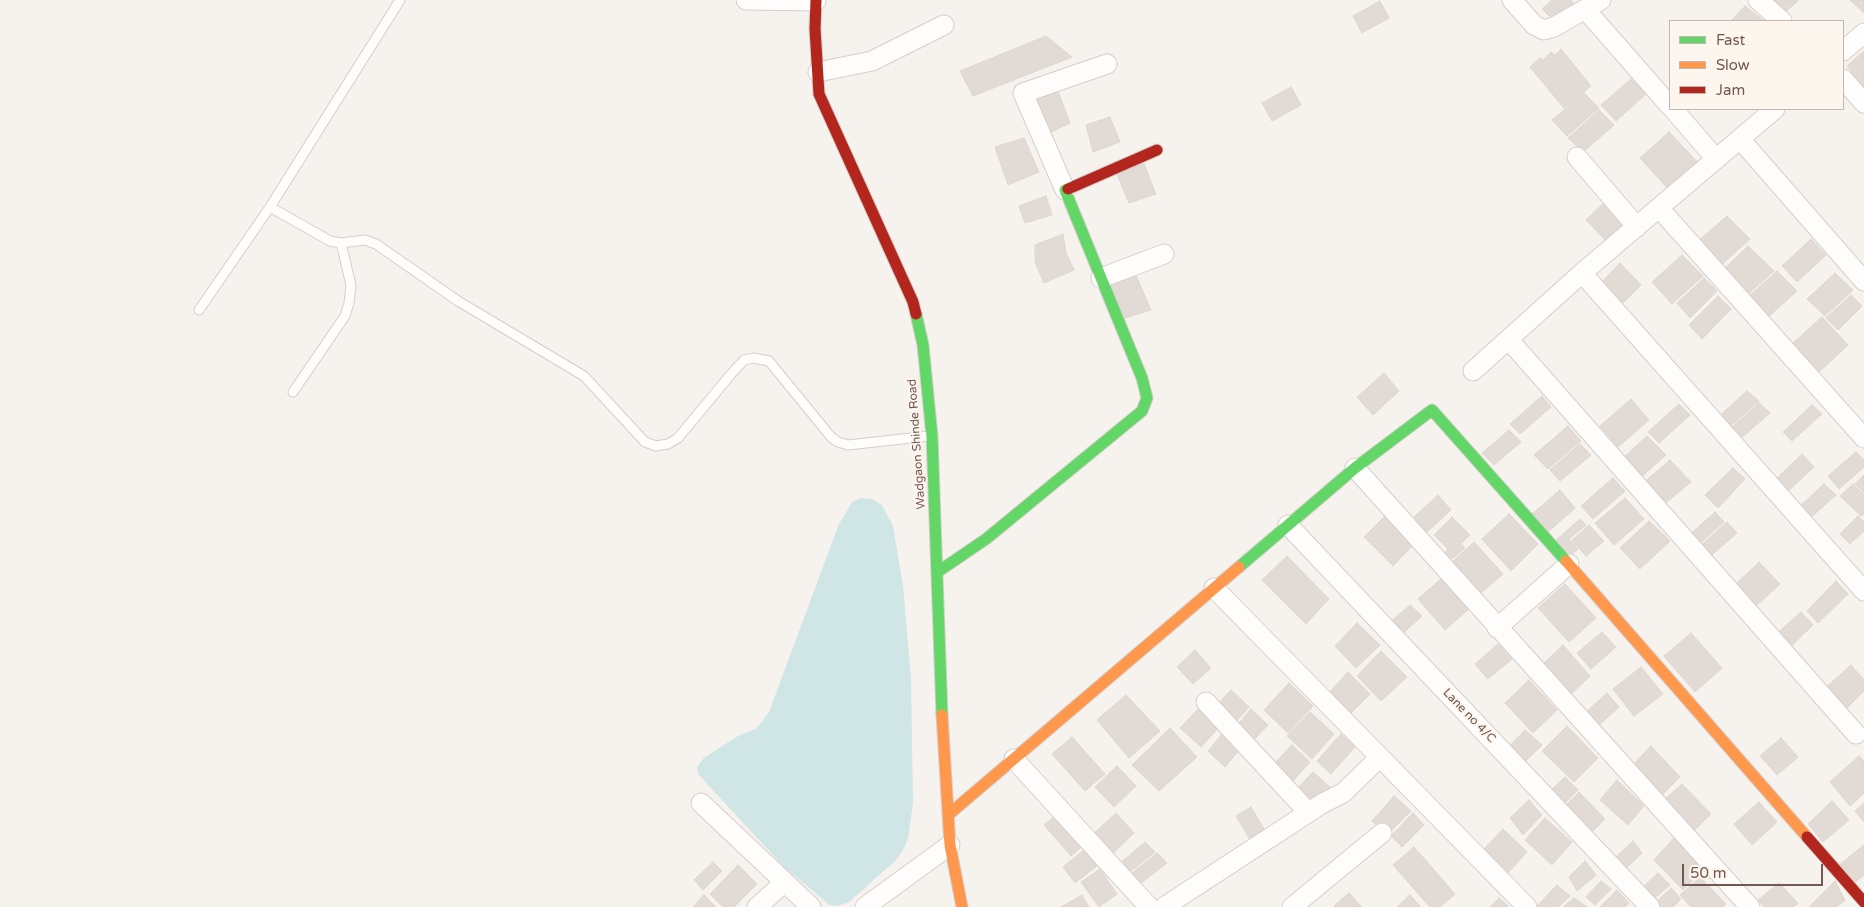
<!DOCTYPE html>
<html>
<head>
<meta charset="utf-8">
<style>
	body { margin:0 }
	#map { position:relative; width:1864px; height:907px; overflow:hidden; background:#f6f2ed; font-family:"Varela Round",sans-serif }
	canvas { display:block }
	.legend { position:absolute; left:1669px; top:20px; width:175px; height:90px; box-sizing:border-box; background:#fdf6ef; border:1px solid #c5b7af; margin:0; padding:6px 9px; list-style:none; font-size:15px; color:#715950 }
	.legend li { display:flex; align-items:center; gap:10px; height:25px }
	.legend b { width:25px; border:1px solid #c5b7af }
	.scale { position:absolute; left:1682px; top:864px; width:141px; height:22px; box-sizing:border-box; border:2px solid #715950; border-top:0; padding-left:6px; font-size:15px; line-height:18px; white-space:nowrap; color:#715950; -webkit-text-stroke:4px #fdf6ef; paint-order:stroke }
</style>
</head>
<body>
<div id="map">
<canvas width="1864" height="907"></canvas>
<ul class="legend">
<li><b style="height:6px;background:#63d668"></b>Fast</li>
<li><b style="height:6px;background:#ff974d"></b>Slow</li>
<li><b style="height:6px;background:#b3261e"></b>Jam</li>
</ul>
<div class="scale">50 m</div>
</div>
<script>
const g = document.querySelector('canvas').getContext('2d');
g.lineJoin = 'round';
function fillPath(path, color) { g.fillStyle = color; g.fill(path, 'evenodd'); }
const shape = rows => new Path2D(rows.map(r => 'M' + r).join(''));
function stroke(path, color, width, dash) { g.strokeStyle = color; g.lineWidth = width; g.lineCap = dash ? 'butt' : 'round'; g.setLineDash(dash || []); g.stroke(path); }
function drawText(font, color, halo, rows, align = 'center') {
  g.font = font + ' "Varela Round",sans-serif'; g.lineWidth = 4; g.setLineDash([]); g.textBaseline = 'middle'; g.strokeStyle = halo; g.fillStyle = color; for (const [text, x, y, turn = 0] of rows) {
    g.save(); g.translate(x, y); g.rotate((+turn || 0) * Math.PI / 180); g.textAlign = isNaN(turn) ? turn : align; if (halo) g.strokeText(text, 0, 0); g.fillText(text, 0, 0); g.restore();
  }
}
fillPath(shape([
	[861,498,872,499,882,505,893,526,903,586,911,678,913,803,908,839,902,852,895,861,849,902,837,906,830,905,784,867,698,774,697,767,704,758,738,736,757,728,769,712,839,524,852,502]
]), '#d0e5e5');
const building = shape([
	[1552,0,1571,0,1574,4,1555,22,1542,9,1552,0],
	[1772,0,1799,0,1785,12,1772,0],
	[1850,0,1864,0,1864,13,1850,0],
	[1380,1,1389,18,1362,33,1353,16,1380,1],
	[1745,6,1764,21,1731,21,1745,6],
	[1046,36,1072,57,973,96,960,71,1046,36],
	[1561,49,1591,86,1564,108,1530,67,1540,58,1543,60,1551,52,1555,55,1561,49],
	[1864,51,1864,89,1849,76,1852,72,1847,66,1864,51],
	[1631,79,1646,94,1616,121,1601,105,1631,79],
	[1291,87,1301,105,1272,121,1262,103,1291,87],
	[1057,89,1070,123,1047,134,1030,95,1057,89],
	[1584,93,1599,108,1567,136,1552,120,1584,93],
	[1599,110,1614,125,1583,152,1568,138,1599,110],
	[1110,117,1120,142,1093,152,1086,125,1110,117],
	[1669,132,1702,167,1671,192,1640,158,1669,132],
	[1024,138,1039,172,1008,185,995,147,1024,138],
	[1144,164,1156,194,1129,203,1116,172,1144,164],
	[1046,196,1052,215,1025,223,1019,206,1046,196],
	[1606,201,1626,223,1606,241,1586,220,1606,201],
	[1727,216,1750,239,1719,267,1697,242,1727,216],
	[1063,234,1066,253,1074,270,1044,283,1035,262,1035,245,1063,234],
	[1811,239,1826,255,1797,282,1782,266,1811,239],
	[1748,246,1774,271,1747,295,1723,270,1748,246],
	[1682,255,1703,276,1672,304,1652,282,1682,255],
	[1620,263,1641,285,1620,306,1600,284,1620,263],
	[1777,271,1797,291,1767,318,1748,297,1777,271],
	[1135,273,1151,310,1122,319,1108,282,1135,273],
	[1835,273,1853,290,1825,316,1807,299,1835,273],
	[1704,278,1717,291,1690,318,1677,303,1704,278],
	[1851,295,1862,306,1838,330,1826,318,1851,295],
	[1718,296,1731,309,1702,339,1689,325,1718,296],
	[1822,317,1848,345,1819,372,1793,343,1822,317],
	[1384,373,1399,391,1373,415,1357,397,1384,373],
	[1747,391,1759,401,1726,430,1716,419,1747,391],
	[1542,396,1551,407,1520,434,1510,424,1542,396],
	[1631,399,1649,420,1618,447,1600,426,1631,399],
	[1759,403,1770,413,1739,440,1729,430,1759,403],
	[1679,404,1690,415,1659,443,1648,432,1679,404],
	[1812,405,1822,414,1792,441,1783,432,1812,405],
	[1568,426,1581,441,1548,469,1534,455,1568,426],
	[1509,430,1521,442,1494,465,1482,453,1509,430],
	[1647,436,1666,455,1639,479,1621,460,1647,436],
	[1580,444,1591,455,1560,481,1550,470,1580,444],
	[1856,452,1864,460,1864,467,1839,489,1828,476,1856,452],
	[1802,454,1814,467,1786,493,1774,481,1802,454],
	[1670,460,1691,482,1661,507,1642,484,1670,460],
	[1733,468,1745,479,1718,508,1705,495,1733,468],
	[1864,475,1864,493,1855,484,1864,475],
	[1613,478,1625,491,1593,519,1581,506,1613,478],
	[1824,484,1836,495,1808,520,1797,509,1824,484],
	[1853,484,1864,495,1864,514,1861,516,1840,496,1853,484],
	[1560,490,1575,508,1547,533,1531,515,1560,490],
	[1438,495,1451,510,1427,532,1414,517,1438,495],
	[1625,498,1644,519,1614,545,1595,523,1625,498],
	[1715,512,1724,522,1695,548,1686,538,1715,512],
	[1509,514,1538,544,1511,571,1482,539,1509,514],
	[1858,516,1864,522,1864,531,1850,544,1840,534,1858,516],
	[1384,517,1412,546,1393,566,1364,537,1384,517],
	[1452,517,1470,535,1461,544,1465,548,1452,559,1445,553,1448,549,1434,535,1452,517],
	[1580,519,1586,525,1569,539,1578,549,1569,557,1555,541,1580,519],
	[1649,521,1670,541,1640,569,1620,548,1649,521],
	[1727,522,1737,533,1707,559,1697,549,1727,522],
	[1589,525,1604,541,1586,556,1572,540,1589,525],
	[1474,542,1503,574,1481,593,1453,561,1474,542],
	[1287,556,1329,599,1306,624,1262,580,1287,556],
	[1759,562,1780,584,1754,608,1735,585,1759,562],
	[1442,578,1469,609,1445,630,1418,599,1442,578],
	[1836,581,1848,594,1818,623,1807,611,1836,581],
	[1565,584,1596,618,1569,642,1538,608,1565,584],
	[1410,605,1422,616,1399,637,1386,626,1410,605],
	[1801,612,1813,625,1787,650,1774,636,1801,612],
	[1357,623,1380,645,1356,668,1335,646,1357,623],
	[1602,632,1616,647,1591,669,1577,653,1602,632],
	[1691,633,1722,668,1695,692,1664,656,1691,633],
	[1498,644,1512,659,1488,679,1475,664,1498,644],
	[1563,645,1590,676,1569,696,1541,666,1563,645],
	[1195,650,1211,668,1193,684,1177,667,1195,650],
	[1381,651,1407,677,1381,701,1357,676,1381,651],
	[1851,665,1864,680,1864,691,1842,713,1822,691,1851,665],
	[1641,667,1663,694,1634,716,1613,689,1641,667],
	[1348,672,1370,694,1347,717,1326,696,1348,672],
	[1529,680,1557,710,1533,733,1505,703,1529,680],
	[1289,683,1313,706,1288,733,1264,710,1289,683],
	[1231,690,1249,707,1233,725,1215,707,1231,690],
	[1607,693,1619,707,1596,728,1584,714,1607,693],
	[1126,695,1160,731,1129,758,1097,720,1126,695],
	[1200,707,1220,726,1201,747,1180,728,1200,707],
	[1251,709,1268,725,1249,745,1234,729,1251,709],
	[1310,712,1334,734,1312,759,1287,736,1310,712],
	[1567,726,1598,758,1574,782,1542,751,1567,726],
	[1170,728,1197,757,1159,791,1132,765,1170,728],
	[1525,730,1542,745,1520,767,1504,752,1525,730],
	[1223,733,1241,748,1225,767,1208,751,1223,733],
	[1341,734,1355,747,1331,774,1317,761,1341,734],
	[1072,737,1105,774,1085,791,1052,754,1072,737],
	[1781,738,1798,757,1777,775,1760,756,1781,738],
	[1292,745,1310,762,1293,781,1274,764,1292,745],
	[1651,746,1680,777,1659,798,1630,768,1651,746],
	[1859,756,1864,761,1864,793,1850,806,1830,782,1859,756],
	[1117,766,1136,786,1114,807,1095,787,1117,766],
	[1313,772,1330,787,1314,804,1298,788,1313,772],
	[1565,777,1578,790,1559,809,1546,795,1565,777],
	[1617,780,1644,806,1628,825,1600,800,1617,780],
	[1682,784,1711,814,1695,830,1665,799,1682,784],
	[1579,792,1605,819,1587,837,1561,810,1579,792],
	[1394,796,1411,811,1388,834,1372,821,1394,796],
	[1529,800,1542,815,1523,835,1510,818,1529,800],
	[1832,801,1849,820,1823,842,1808,824,1832,801],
	[1759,802,1777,822,1752,845,1734,824,1759,802],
	[1864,803,1864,822,1855,811,1864,803],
	[1251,807,1267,834,1252,843,1236,816,1251,807],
	[1061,811,1087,842,1071,856,1044,825,1061,811],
	[1116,813,1134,833,1109,857,1090,837,1116,813],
	[1413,813,1424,825,1402,847,1391,836,1413,813],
	[1545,818,1572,842,1552,865,1525,840,1545,818],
	[1503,829,1527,852,1508,873,1484,849,1503,829],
	[1674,838,1703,870,1683,890,1654,860,1674,838],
	[1633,841,1642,853,1622,872,1613,860,1633,841],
	[1145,842,1155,852,1126,875,1117,866,1145,842],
	[1864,845,1864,875,1854,883,1838,866,1864,845],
	[1414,847,1455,894,1440,907,1430,907,1393,865,1414,847],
	[1084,850,1097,866,1075,883,1063,867,1084,850],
	[1157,853,1167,863,1136,887,1127,877,1157,853],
	[1585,861,1596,875,1577,891,1569,877,1585,861],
	[713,862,722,871,703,890,694,880,713,862],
	[738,865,757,884,734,907,723,907,710,894,738,865],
	[1100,869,1117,894,1099,907,1081,882,1100,869],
	[1658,873,1670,885,1649,903,1638,892,1658,873],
	[1700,877,1726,904,1723,907,1691,907,1680,895,1700,877],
	[1601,881,1611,889,1595,905,1586,897,1601,881],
	[1835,881,1845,900,1837,907,1809,907,1835,881],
	[1779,883,1798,903,1794,907,1764,907,1758,900,1779,883],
	[1557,885,1570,896,1558,907,1536,907,1557,885],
	[1671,888,1681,899,1673,907,1657,907,1654,904,1671,888],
	[1617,890,1629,903,1625,907,1600,907,1617,890],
	[1349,893,1362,907,1335,907,1334,906,1349,893],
	[704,895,716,907,693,907,704,895],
	[1082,895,1089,907,1061,907,1082,895],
	[1410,895,1421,907,1397,907,1410,895],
	[1499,898,1509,907,1490,907,1499,898],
	[1574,898,1587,907,1563,907,1574,898]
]);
fillPath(building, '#e2dad5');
stroke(building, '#ded5d0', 1);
const lane = shape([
	[270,207,330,241,341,243,365,240,376,244,458,301,584,376,645,442,656,446,668,444,678,438,732,373,744,360,753,358,769,361,831,437,838,442,848,445,929,436],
	[199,310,270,207,400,0],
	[293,392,345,316,349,303,351,285,341,243]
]);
const street = shape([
	[746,0,816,1],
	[1512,0,1534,25,1544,30,1554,27,1601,0],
	[1758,0,1782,21],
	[1585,9,1670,106],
	[1843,51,1864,33],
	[818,72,872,61,944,25],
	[1843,79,1864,103],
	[1673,109,1716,159],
	[1740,139,1864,281],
	[1577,157,1637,227],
	[1065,190,1023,93,1107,64],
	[1659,208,1864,438],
	[1582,273,1864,591],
	[1101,278,1164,254],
	[1509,340,1856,734],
	[1473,371,1582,273,1775,109],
	[1355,468,1750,907],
	[1288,525,1650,907],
	[1214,588,1527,907],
	[1497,628,1569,564],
	[1206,702,1308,812],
	[1014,759,1149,907],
	[701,803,811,907],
	[757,907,785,882],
	[865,907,950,845],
	[1164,907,1323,803,1343,793,1380,757],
	[1292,907,1382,833]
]);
const fast = shape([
	[916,314,923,345,932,436,942,715],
	[1239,567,1355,468,1432,410,1566,561],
	[939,571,986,539,1142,411,1147,398,1142,378,1065,190,1068,189]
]);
const slow = shape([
	[1566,561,1807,837],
	[942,715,950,845,962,907],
	[948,815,1239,567]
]);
const jam = shape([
	[816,0,815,29,819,94,913,302,916,314],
	[1068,189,1157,150],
	[1807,837,1864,902]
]);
stroke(lane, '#d5cfcb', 11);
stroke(street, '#d5cfcb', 21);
stroke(fast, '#d5ceca', 13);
stroke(slow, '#d5ceca', 13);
stroke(jam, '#d5ceca', 13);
stroke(lane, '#fefdfc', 9);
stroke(street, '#fefdfc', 19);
stroke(fast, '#63d668', 11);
stroke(slow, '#ff974d', 11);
stroke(jam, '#b3261e', 11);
drawText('12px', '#715950', '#fdf6ef', [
	["Wadgaon Shinde Road",917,444,-94],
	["Lane no 4/C",1469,716,46]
]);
</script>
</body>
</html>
